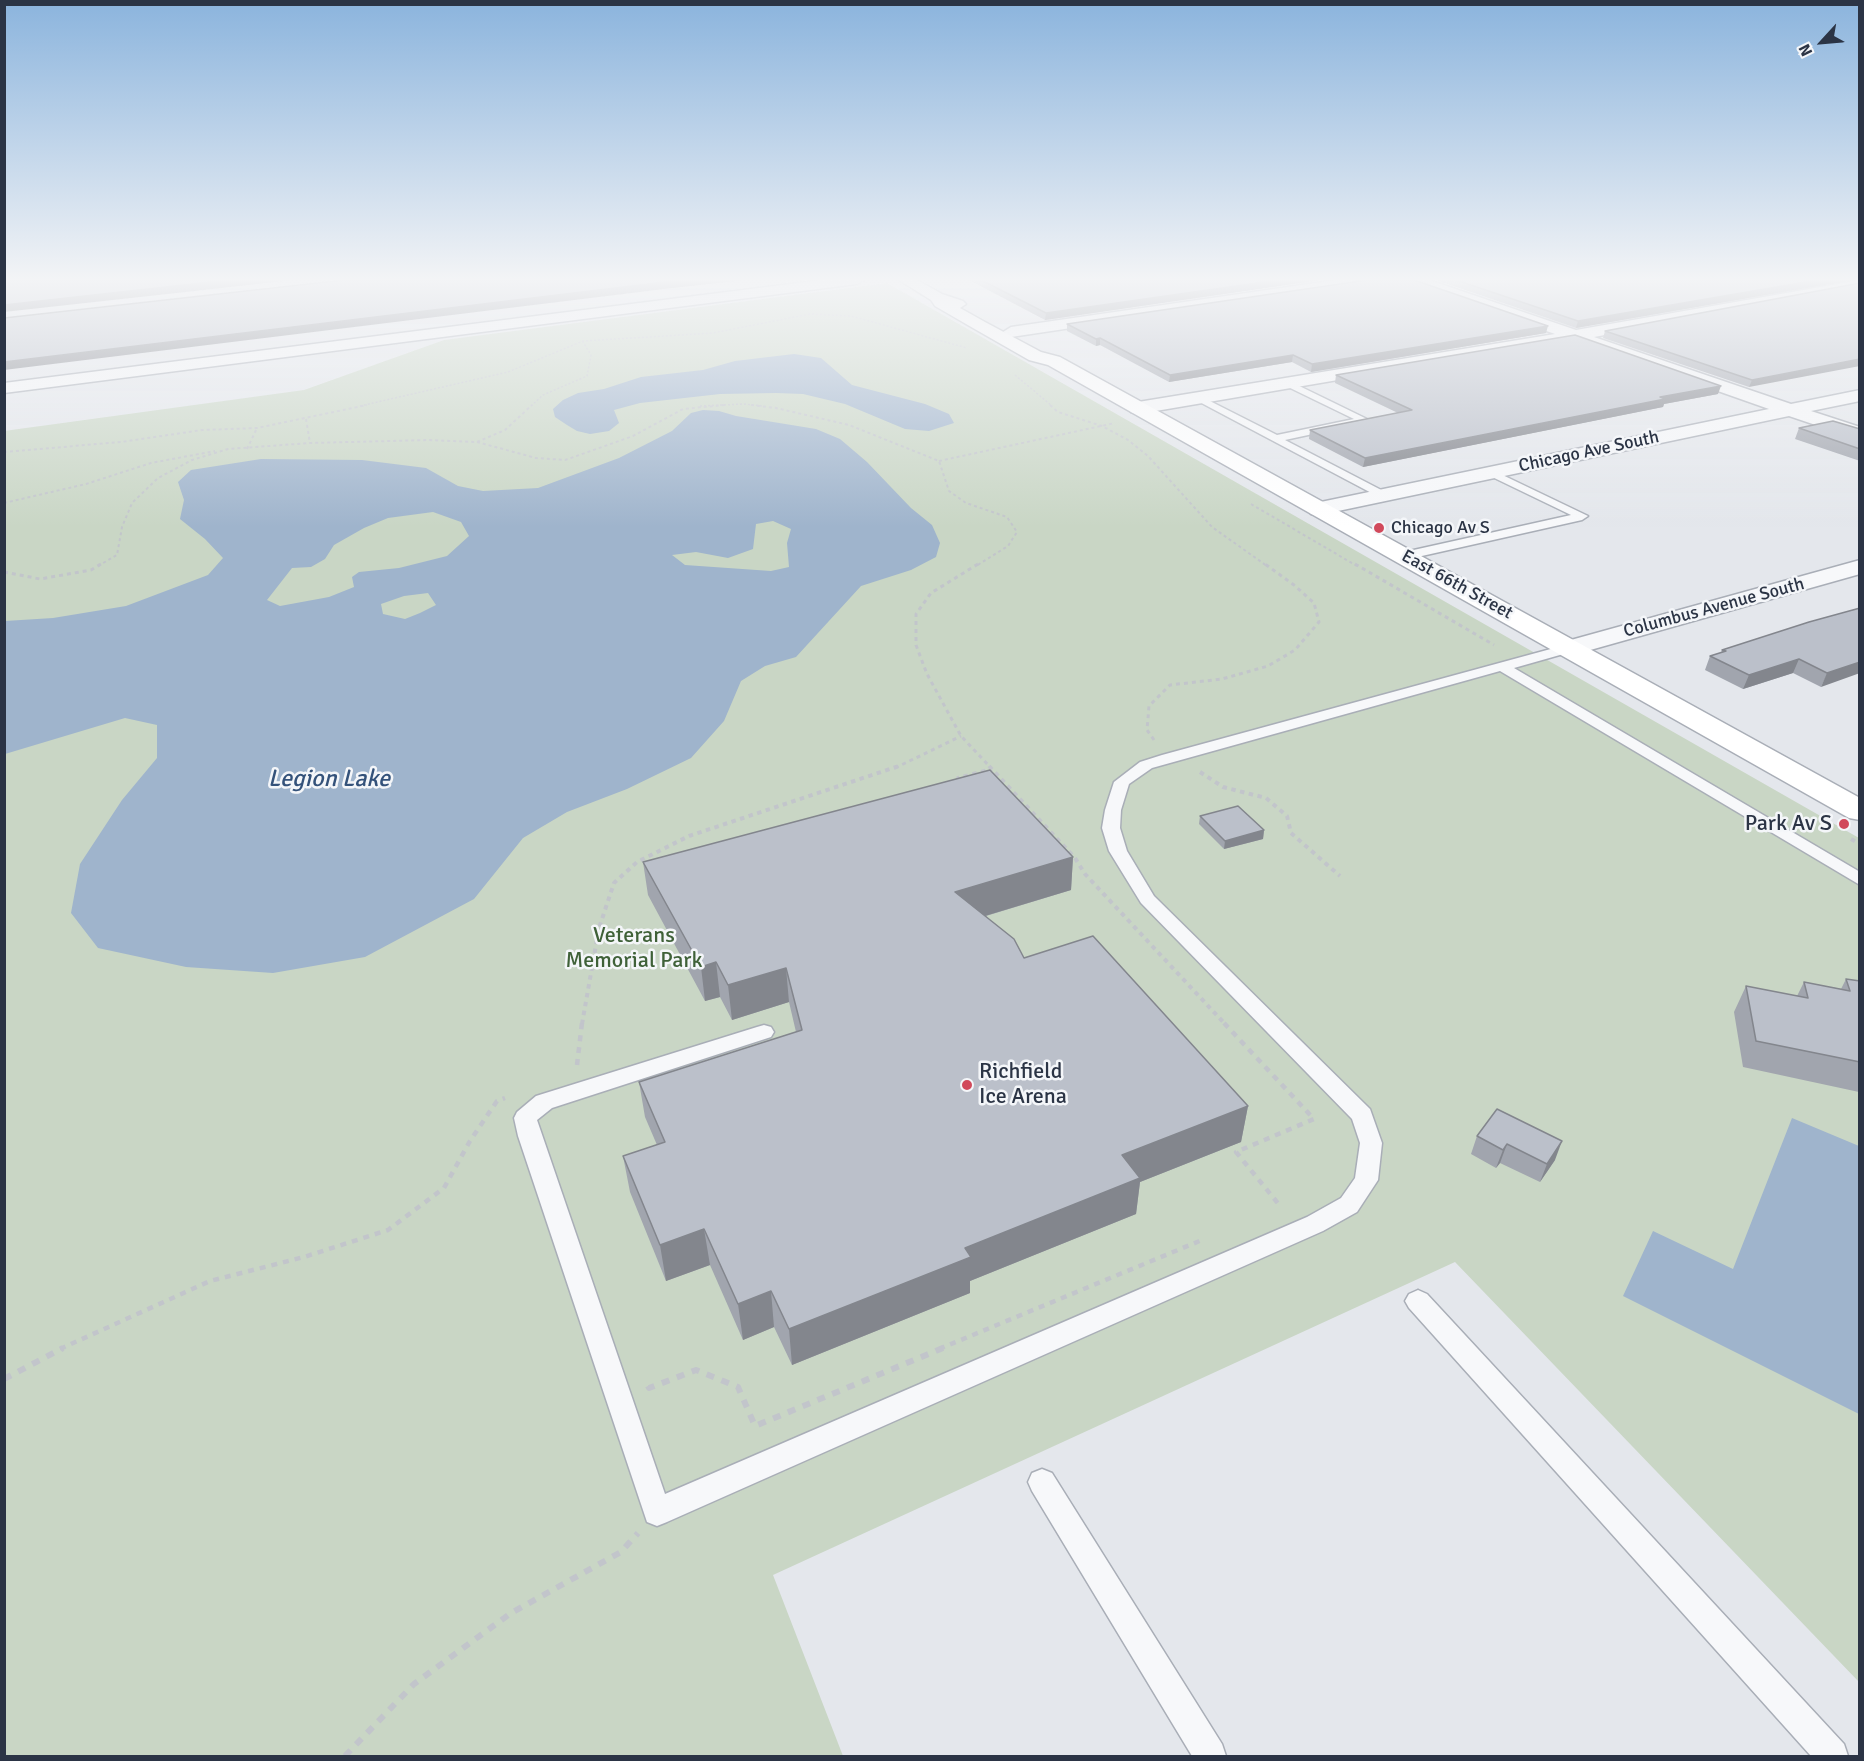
<!DOCTYPE html>
<html>
<head>
<meta charset="utf-8">
<style>
	body { margin:0 }
	#map { position:relative; width:1864px; height:1761px; overflow:hidden; background:#e4e7ec; font-family:Signika,sans-serif }
	canvas { display:block }
	.frame { position:absolute; inset:0; border:6px solid #2b3445; pointer-events:none }
	.north { position:absolute; left:1792px; top:12px; width:60px; height:60px; -webkit-text-stroke:4px #f4f6f9; paint-order:stroke; rotate:244deg; font-size:16px; font-weight:700; line-height:24px; text-align:center; color:#2b3445 }
	.north::after { content:''; display:block; margin:auto; width:21px; height:27px; background:#2b3445; clip-path:polygon(50% 0,100% 100%,50% 72%,0 100%) }
</style>
</head>
<body>
<div id="map">
<canvas width="1864" height="1761"></canvas>
<div class="frame"></div>
<div class="north">N</div>
</div>
<script>
const g = document.querySelector('canvas').getContext('2d');
g.lineJoin = 'round';
function fillPath(path, color) { g.fillStyle = color; g.fill(path, 'evenodd'); }
const shape = rows => new Path2D(rows.map(r => 'M' + r).join(''));
function stroke(path, color, width, dash) { g.strokeStyle = color; g.lineWidth = width; g.lineCap = dash ? 'butt' : 'round'; g.setLineDash(dash || []); g.stroke(path); }
function drawText(font, color, halo, rows, align = 'center') {
  g.font = font + ' Signika,sans-serif'; g.lineWidth = 5; g.setLineDash([]); g.textBaseline = 'middle'; g.strokeStyle = halo; g.fillStyle = color; for (const [text, x, y, turn = 0] of rows) {
    g.save(); g.translate(x, y); g.rotate((+turn || 0) * Math.PI / 180); g.textAlign = isNaN(turn) ? turn : align; if (halo) g.strokeText(text, 0, 0); g.fillText(text, 0, 0); g.restore();
  }
}
fillPath(shape([
	[887,283,1859,838,1859,1682,1455,1262,773,1575,843,1756,5,1756,4,431,304,390,444,340]
]), '#c9d6c5');
fillPath(shape([
	[794,354,821,358,852,385,925,404,949,414,954,423,929,431,905,429,845,404,803,394,776,393,720,394,640,403,614,410,619,423,609,431,590,434,577,431,567,425,555,417,553,409,563,400,578,393,604,389,641,377,703,370,735,361],
	[703,410,719,411,736,416,816,429,840,439,867,462,911,508,932,525,940,543,936,557,911,570,861,586,796,657,765,666,741,681,724,721,691,758,627,789,567,812,523,838,474,899,365,957,273,973,186,967,98,948,71,913,80,864,122,800,157,758,157,725,125,718,5,754,5,621,53,618,126,606,208,575,223,558,205,539,180,519,184,500,178,482,191,470,261,459,362,460,426,468,458,486,483,491,538,488,619,458,672,431,691,413],
	[433,512,461,522,469,536,447,556,399,568,359,572,352,577,354,587,329,597,280,606,267,600,292,568,311,567,325,559,334,545,364,528,388,518],
	[773,521,791,529,787,543,789,567,771,571,685,565,672,555,696,552,728,558,753,549,756,524],
	[428,593,436,605,420,613,405,619,383,614,381,604,404,596],
	[1792,1118,1859,1146,1859,1414,1623,1296,1653,1231,1733,1269]
]), '#9fb4cc');
const lane = shape([
	[1287,380,1369,420,1364,423,1285,440,1387,493,1387,497,1379,497,1192,398,1200,396,1277,435,1354,419,1284,385,1282,383,1287,380],
	[1490,469,1588,516,1582,520,1404,560,1400,559,1398,556,1400,553,1571,515,1486,474,1484,472,1490,469],
	[1569,644,1576,648,1574,651,1514,668,1860,872,1860,885,1500,671,1152,768,1129,784,1121,810,1120,828,1127,851,1154,896,1370,1109,1382,1143,1378,1180,1357,1212,1323,1231,667,1522,657,1526,647,1522,518,1136,514,1118,517,1112,536,1096,757,1027,764,1025,771,1027,774,1032,771,1037,552,1108,537,1120,665,1494,1307,1217,1341,1198,1355,1178,1360,1143,1352,1119,1141,903,1109,851,1102,828,1105,810,1114,782,1140,762,1162,755,1569,644],
	[1418,1290,1427,1294,1844,1744,1848,1756,1811,1756,1409,1308,1405,1301,1409,1294,1418,1290],
	[1042,1469,1052,1473,1222,1744,1226,1756,1192,1756,1032,1491,1028,1482,1032,1473,1042,1469]
]);
const street = shape([
	[822,280,864,280,857,284,4,393,4,383,822,280],
	[1336,280,1373,280,1366,284,1011,337,1003,332,1011,327,1336,280],
	[1408,280,1429,280,1576,330,1860,280,1860,287,1594,337,1791,404,1860,390,1860,401,1811,411,1860,427,1860,440,1789,416,1319,515,1311,514,1308,509,1311,504,1769,409,1573,340,1138,414,1131,412,1129,408,1131,404,1138,402,1555,334,1410,283,1408,280],
	[1860,560,1860,574,1569,656,1560,653,1556,648,1560,643,1860,560]
]);
const secondary = shape([
	[899,280,917,280,942,294,963,301,966,304,960,308,985,322,1041,352,1060,357,1860,798,1860,820,1849,818,1048,365,1029,360,973,328,935,306,931,300,899,280]
]);
stroke(lane, '#a9aeb7', 3);
stroke(street, '#a9aeb7', 3);
stroke(secondary, '#a9aeb7', 3);
stroke(shape([
	[1015,375,1052,406],
	[360,406,508,372,583,341,713,333,810,314,851,316,967,348],
	[531,406,543,395,587,376,591,355,583,342],
	[700,406,744,404,763,406]
]), '#c2c5cb', 1.5, [2, 2]);
stroke(shape([
	[751,405,776,408,849,425,939,461,949,491,966,503,1007,517,1017,532,1008,546,976,566],
	[1050,405,1058,412,1102,426,1128,440,1148,456,1212,527,1267,566],
	[306,419,310,443],
	[477,442,536,458,565,460,633,436,683,409,725,405],
	[247,449,257,428],
	[4,452,121,442,202,430,257,428,367,405],
	[939,461,1115,423],
	[4,503,86,484,151,463,215,451],
	[1251,504,1357,566],
	[98,566,117,555,122,527,132,503,158,478,192,460,228,449,310,443,429,440,477,442,505,430,532,405]
]), '#c2c5cb', 2, [3, 3]);
stroke(shape([
	[978,564,931,593,916,614,916,645,927,674,961,736,991,768],
	[1355,564,1494,645],
	[4,572,40,579,91,570,101,564],
	[1154,740,1147,730,1149,706,1170,685,1222,679,1268,666,1295,650,1319,622,1314,603,1294,585,1265,564],
	[895,768,961,736]
]), '#c2c5cb', 3, [4, 4]);
stroke(shape([
	[989,766,1075,858,1085,874,1225,1024],
	[1200,772,1223,787,1266,798,1287,816,1291,833,1340,876],
	[959,781,958,778,992,769],
	[1851,839,1860,844],
	[582,1024,599,928,614,883,637,862,689,836,899,766]
]), '#c2c5cb', 4, [4.5, 4.5]);
stroke(shape([
	[1224,1023,1314,1119,1236,1152,1281,1207],
	[577,1065,582,1023],
	[60,1349,210,1281,304,1257,388,1230,444,1188,470,1141,497,1101,505,1098],
	[939,1349,1202,1240]
]), '#c2c5cb', 4.5, [6, 6]);
stroke(shape([
	[4,1379,63,1348],
	[648,1386,649,1388,696,1370,738,1387,755,1426,943,1348],
	[345,1756,414,1684,511,1613,621,1552,638,1533]
]), '#c2c5cb', 6, [8, 8]);
fillPath(lane, '#f7f8fa');
fillPath(street, '#f7f8fa');
fillPath(secondary, '#fff');
fillPath(shape([
	[969,280,1320,280,1045,320],
	[1436,280,1852,280,1576,328],
	[1860,283,1749,387,1603,338,1605,331],
	[1067,324,1546,333,1311,372,1292,362,1169,382,1100,345,1096,346,1067,331],
	[1336,375,1718,394,1664,404,1663,407,1363,467,1309,439,1310,430,1398,413,1335,383],
	[1799,428,1860,429,1860,461,1795,439],
	[1860,608,1821,687,1793,673,1743,689,1705,670,1710,656,1721,653,1722,650],
	[1200,816,1264,830,1263,839,1224,849,1199,824],
	[1073,857,1071,890,986,916,1024,958,1248,1106,1241,1142,1140,1182,1136,1214,970,1281,970,1293,792,1365,774,1327,743,1340,710,1265,666,1281,630,1192,623,1156,657,1145,645,1117,639,1082,796,1032,789,1002,732,1020,720,997,705,1001,648,895,643,862],
	[1846,979,1860,981,1860,1094,1859,1092,1743,1067,1734,1012,1746,986,1797,996,1804,982,1841,989],
	[1497,1109,1555,1160,1540,1182,1500,1163,1496,1168,1471,1154,1477,1136]
]), '#a1a5ae');
fillPath(shape([
	[228,280,294,280,4,312,4,305],
	[681,280,746,280,664,289,4,370,4,362],
	[1278,280,1320,280,1045,320,1046,313],
	[1817,280,1852,280,1576,328,1578,321],
	[1548,326,1546,333,1311,372,1312,364],
	[1100,338,1100,345,1096,346,1096,339],
	[1293,355,1292,362,1169,382,1170,375],
	[1860,359,1860,366,1749,387,1752,380],
	[1721,386,1718,394,1664,404,1663,407,1363,467,1365,458,1660,397],
	[1799,659,1793,673,1743,689,1749,675],
	[1860,662,1860,673,1821,687,1827,673],
	[1264,830,1263,839,1224,849,1225,841],
	[1073,857,1071,890,955,925,955,892],
	[716,962,720,997,705,1001,701,967],
	[786,968,789,1002,732,1020,728,985],
	[1248,1106,1241,1142,1140,1182,1136,1214,970,1281,970,1293,792,1365,789,1329,965,1248,1122,1155],
	[1562,1141,1555,1160,1540,1182,1547,1164],
	[1507,1144,1500,1163,1496,1168,1503,1150],
	[704,1229,710,1265,666,1281,660,1245],
	[771,1291,774,1327,743,1340,738,1304]
]), '#83868d');
const building = shape([
	[4,280,228,280,4,305,4,280],
	[344,280,681,280,4,362,4,318,344,280],
	[981,280,1278,280,1046,313,981,280],
	[1367,280,1414,280,1548,326,1312,364,1293,355,1170,375,1100,338,1096,339,1067,324,1367,280],
	[1456,280,1817,280,1578,321,1456,280],
	[1860,283,1860,359,1752,380,1605,331,1860,283],
	[1575,335,1721,386,1660,397,1665,399,1365,458,1310,430,1412,410,1336,375,1575,335],
	[1833,421,1860,429,1860,449,1799,428,1833,421],
	[1860,608,1860,662,1827,673,1799,659,1749,675,1710,656,1726,651,1722,650,1809,622,1860,608],
	[990,770,1073,857,955,892,1014,939,1024,958,1093,936,1248,1106,1122,1155,1140,1178,965,1248,971,1257,789,1329,771,1291,738,1304,704,1229,660,1245,623,1156,665,1142,639,1082,802,1030,786,968,728,985,716,962,701,967,643,862,990,770],
	[1238,806,1264,830,1225,841,1200,816,1238,806],
	[1846,979,1860,981,1860,1062,1756,1041,1746,986,1808,998,1804,982,1850,991,1846,979],
	[1497,1109,1562,1141,1547,1164,1507,1144,1503,1150,1477,1136,1497,1109]
]);
fillPath(building, '#bbc0ca');
stroke(building, '#83868d', 1.5);
const sky = g.createLinearGradient(0, 0, 0, 527);
sky.addColorStop(0, '#8bb4dd');
sky.addColorStop(0.53, '#f3f4f6');
sky.addColorStop(1, '#f3f4f600');
g.fillStyle = sky;
g.fillRect(0, 0, 1864, 527);
for (const [x, y, r, color] of [
	[1379,528,6,"#d1495b"],
	[1844,824,6,"#d1495b"],
	[967,1085,6,"#d1495b"]
]) { const dot = new Path2D(); dot.arc(x, y, r, 0, 2 * Math.PI); g.fillStyle = color; g.fill(dot); stroke(dot, '#f4f6f9', 2); }
drawText('18px', '#2b3445', '#f4f6f9', [
	["Chicago Ave South",1589,452,-12],
	["East 66th Street",1457,585,29],
	["Columbus Avenue South",1714,608,-15]
]);
drawText('18px', '#2b3445', '#f4f6f9', [
	["Chicago Av S",1391,528]
], 'left');
drawText('22px', '#2b3445', '#f4f6f9', [
	["Park Av S",1832,824],
	["Richfield",979,1072,"left"],
	["Ice Arena",979,1097,"left"]
], 'right');
drawText('22px', '#3f6138', '#f4f6f9', [
	["Veterans",634,936],
	["Memorial Park",634,961]
]);
drawText('italic 24px', '#34527a', '#f4f6f9', [
	["Legion Lake",329,780]
]);
</script>
</body>
</html>
